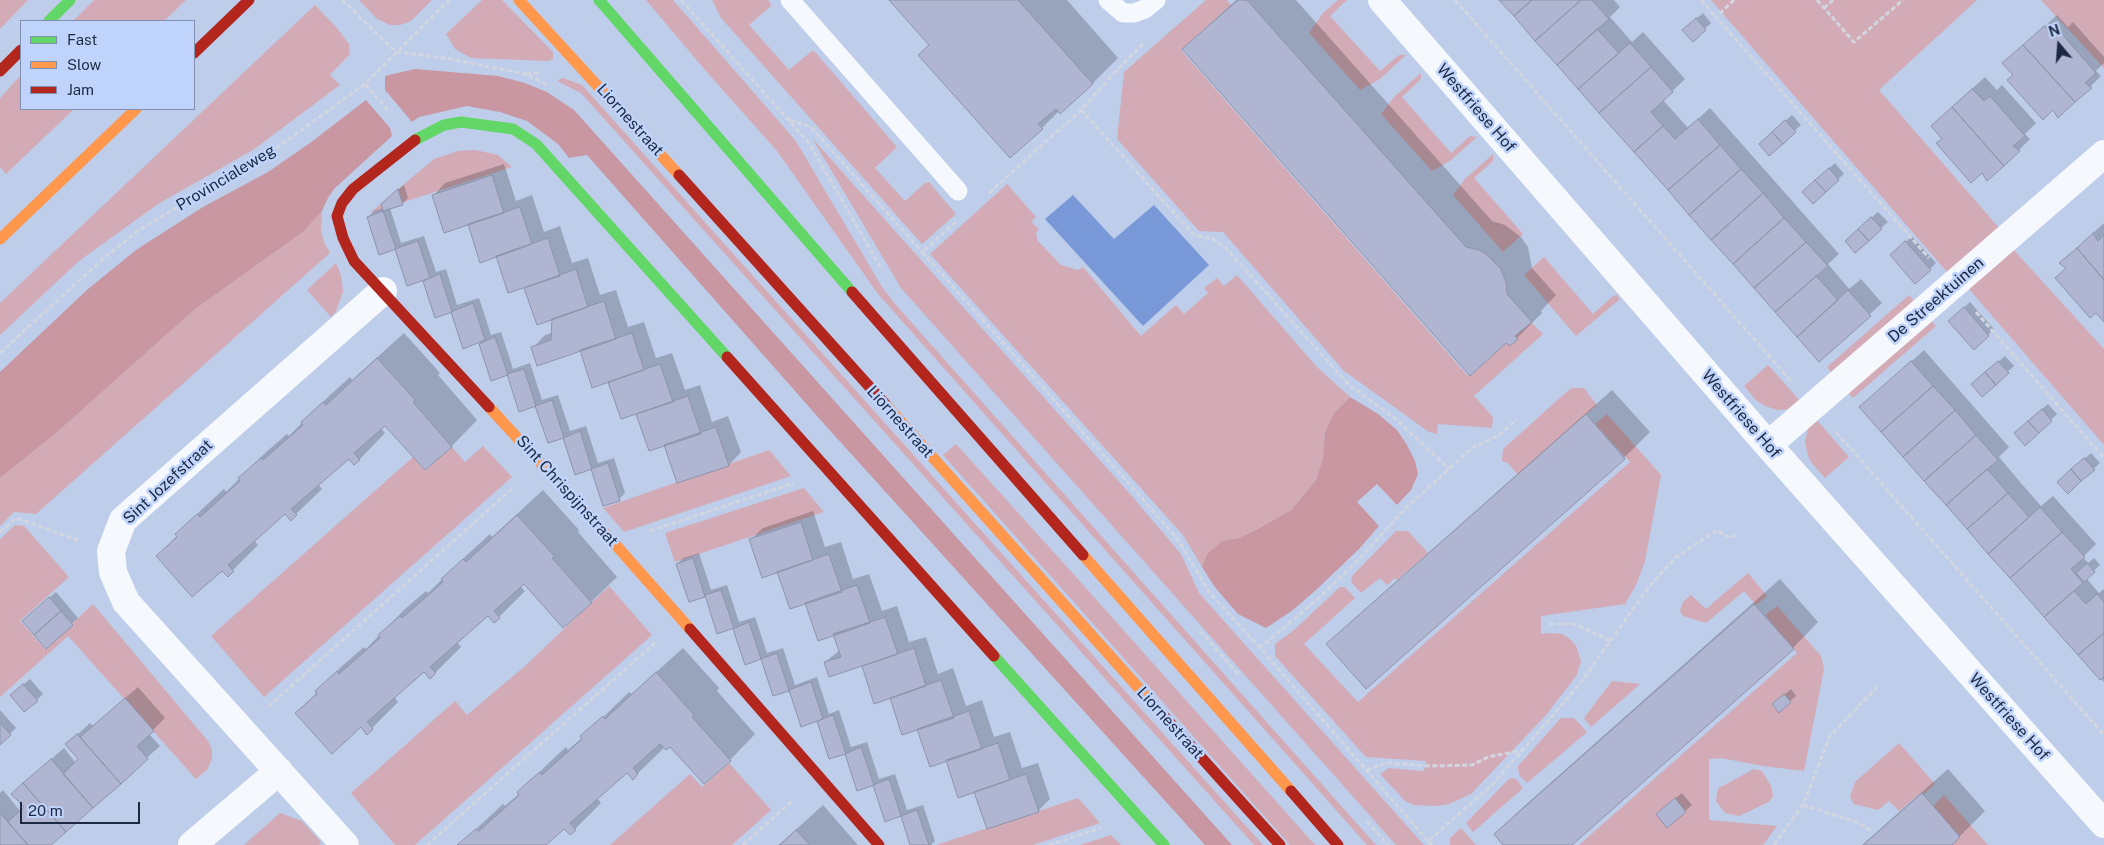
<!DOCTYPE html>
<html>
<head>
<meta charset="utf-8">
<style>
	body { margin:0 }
	#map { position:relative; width:2104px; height:845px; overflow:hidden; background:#becdea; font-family:"Public Sans",sans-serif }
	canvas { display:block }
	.legend { position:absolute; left:20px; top:20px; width:175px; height:90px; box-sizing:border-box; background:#c0d4fb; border:1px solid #7f90b1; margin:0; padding:6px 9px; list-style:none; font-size:15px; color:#1d2942 }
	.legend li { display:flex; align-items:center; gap:10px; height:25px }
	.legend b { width:25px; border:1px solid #7f90b1 }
	.north { position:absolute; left:2034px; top:20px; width:50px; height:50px; -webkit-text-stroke:4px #c0d4fb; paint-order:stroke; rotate:342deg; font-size:14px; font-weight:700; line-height:20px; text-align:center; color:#1d2942 }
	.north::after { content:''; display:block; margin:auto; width:18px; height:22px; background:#1d2942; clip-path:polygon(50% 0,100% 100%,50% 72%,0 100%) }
	.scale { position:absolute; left:20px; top:802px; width:120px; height:22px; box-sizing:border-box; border:2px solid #1d2942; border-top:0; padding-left:6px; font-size:15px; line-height:18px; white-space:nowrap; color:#1d2942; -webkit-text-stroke:4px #c0d4fb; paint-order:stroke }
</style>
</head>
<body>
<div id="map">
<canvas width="2104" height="845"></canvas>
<ul class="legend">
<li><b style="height:6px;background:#63d668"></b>Fast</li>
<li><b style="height:6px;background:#ff974d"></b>Slow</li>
<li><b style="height:6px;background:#b3261e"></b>Jam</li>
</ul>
<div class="north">N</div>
<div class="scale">20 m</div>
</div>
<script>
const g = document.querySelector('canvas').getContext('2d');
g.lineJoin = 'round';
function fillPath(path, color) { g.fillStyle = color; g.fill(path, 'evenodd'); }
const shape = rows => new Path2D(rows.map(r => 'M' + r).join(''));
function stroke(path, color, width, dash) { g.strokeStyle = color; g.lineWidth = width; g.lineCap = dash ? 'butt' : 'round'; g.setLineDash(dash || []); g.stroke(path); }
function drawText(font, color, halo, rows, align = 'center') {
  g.font = font + ' "Public Sans",sans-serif'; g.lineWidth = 5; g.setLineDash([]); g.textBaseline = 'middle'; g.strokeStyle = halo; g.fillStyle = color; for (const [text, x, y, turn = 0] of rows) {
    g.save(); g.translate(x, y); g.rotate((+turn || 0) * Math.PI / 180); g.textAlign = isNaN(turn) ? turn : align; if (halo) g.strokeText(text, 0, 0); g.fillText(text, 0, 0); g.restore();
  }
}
fillPath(shape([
	[0,0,28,0,0,29],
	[94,0,186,0,164,21,73,21],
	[359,0,432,0,411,21,400,25,390,25,377,19],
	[482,0,502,0,553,52,553,59,548,61,471,58,455,49,446,34],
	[646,0,673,0,789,133,797,143,882,287,896,305,1376,845,1367,845,878,294,777,151,705,70],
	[712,0,768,0,771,4,770,7,749,25,789,70,812,51,816,53,897,147,875,168,905,201,925,183,929,182,956,214,922,244,721,18],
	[1206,0,1227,0,1231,5,1181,50,1467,375,1470,376,1506,343,1510,346,1517,339,1514,336,1531,322,1543,334,1474,396,1493,417,1492,428,1438,424,1437,434,1429,432,1344,371,1223,232,1199,231,1117,139,1124,72],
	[1338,0,1347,0,1330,16,1380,71,1399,55,1406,55,1380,79,1360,90,1309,33,1323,13],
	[1711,0,1977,0,1879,90,2000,229,1948,273],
	[2041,0,2104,0,2104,68],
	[315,5,337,28,349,44,350,54,330,75,340,85,253,150,158,204,79,261,0,335,0,303],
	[1421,73,1421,79,1402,97,1451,153,1470,136,1477,137,1450,161,1432,171,1381,114,1394,97],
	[21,75,21,109,74,109,6,174,0,167,0,98],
	[563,78,582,85,1263,845,1254,845,581,93,559,82,558,80],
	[812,138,1131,495,1181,554,1199,593,1424,845,1396,845,901,288],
	[475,150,498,155,512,167,370,213,434,159,458,151],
	[1493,154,1493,161,1474,178,1523,234,1503,252,1453,195,1465,179],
	[1007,184,1036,217,1031,222,1039,229,1036,234,1038,241,1061,265,1078,270,1083,267,1141,336,1176,305,1184,314,1208,293,1204,288,1217,278,1224,286,1237,275,1316,366,1350,397,1334,413,1325,432,1323,458,1316,480,1291,510,1258,529,1239,538,1222,541,1207,554,1202,567,1183,535,930,254],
	[322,211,321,231,324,242,330,253,36,514,14,512,0,526,0,478,55,434,194,310,303,232],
	[2012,248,2104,349,2104,445,1968,288],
	[1544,257,1593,314,1613,296,1617,295,1620,299,1576,336,1524,275],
	[336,263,341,275,343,292,336,311,331,317,307,290],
	[1909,295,1916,303,1833,375,1827,367],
	[1929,319,1936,326,1853,398,1846,391],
	[1768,365,1802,403,1790,409,1777,410,1765,406,1756,400,1744,386],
	[1571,388,1584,388,1597,405,1518,475,1508,463,1502,461,1503,449],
	[1607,414,1661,475,1645,561,1636,585,1625,604,1541,616,1541,634,1549,633,1562,634,1570,639,1576,646,1581,661,1577,675,1546,715,1471,794,1449,804,1437,806,1414,805,1405,801,1380,774,1389,768,1424,771,1426,761,1366,757,1275,656,1275,644,1294,630,1340,587,1345,587,1355,598,1304,644,1358,702,1630,462,1595,424],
	[1815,418,1849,457,1825,478,1810,461,1807,452,1805,441,1809,425],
	[956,444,1077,578,1315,845,1290,845,943,455],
	[483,446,512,477,264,697,211,636,413,457,425,471,452,447,465,462],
	[769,450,791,476,624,532,603,508],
	[804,488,824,512,675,562,665,533],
	[15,525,24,526,69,577,20,621,45,649,93,604,208,741,212,749,212,759,207,770,196,779,68,636,0,697,0,539],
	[1396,531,1408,531,1428,553,1397,580,1395,578,1387,585,1380,578,1361,593,1351,582,1352,576],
	[1748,573,1767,596,1756,605,1744,591,1706,623,1683,616,1680,611,1683,602,1691,595,1706,609],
	[609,586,652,635,415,845,395,845,351,793,455,701,467,715,524,667],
	[1777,606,1821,656,1824,669,1804,771,1763,766,1721,758,1709,759,1709,820,1777,826,1763,845,1579,845,1797,653,1765,615],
	[1612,681,1640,684,1591,727,1584,718],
	[1561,718,1574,718,1587,732,1527,783,1519,775,1518,766],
	[1899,743,1935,784,1923,795,1921,793,1899,811,1889,801,1878,810,1854,804,1850,797,1855,782],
	[729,763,771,810,732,845,610,845,690,774,702,787],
	[1754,769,1762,771,1771,786,1773,796,1769,802,1739,816,1725,813,1716,801,1717,792,1719,788],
	[1510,778,1516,779,1523,788,1473,832,1466,823],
	[1944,795,1988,845,1950,845,1960,837,1933,806],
	[1078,798,1100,823,1033,845,936,845],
	[280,813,302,821,321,842,319,845,244,845],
	[1461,828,1476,845,1450,845,1450,838],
	[1111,835,1121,845,1080,845]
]), '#d3abb6');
fillPath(shape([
	[415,69,498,76,525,83,547,92,574,110,1232,845,1205,845,825,425,587,155,569,158,558,144,527,121,500,112,467,106,419,117,412,122,385,90,385,76],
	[366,100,390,128,392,136,334,189,328,198,322,211,303,232,194,310,55,434,0,478,0,372,88,289,136,250,203,207,268,172,310,143],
	[1350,397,1378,414,1397,430,1407,445,1415,461,1418,474,1411,490,1397,505,1377,484,1357,502,1379,526,1359,549,1317,589,1293,610,1266,628,1238,614,1214,586,1202,567,1207,554,1222,541,1239,538,1258,529,1291,510,1316,480,1323,458,1325,432,1334,413]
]), '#c897a1');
fillPath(shape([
	[1073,195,1114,239,1154,205,1209,265,1143,326,1045,219]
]), '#7998d8');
fillPath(shape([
	[891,0,1067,0,1118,58,1092,84,1059,111,1042,128,930,44],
	[1236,0,1296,0,1492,221,1505,225,1521,237,1528,247,1532,268,1556,295,1541,311,1542,313,1510,345,1183,49],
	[1501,0,1614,0,1620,7,1610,17,1632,42,1643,32,1685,79,1663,100,1688,128,1710,108,1839,254,1828,264,1849,289,1861,279,1882,303,1819,360],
	[1703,13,1711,23,1693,40,1690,24],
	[2057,15,2068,27,2073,22,2104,57,2104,63,2096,71,2101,76,2089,88,2014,75,2004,63],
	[1985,77,1997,90,2002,85,2036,123,2025,134,2030,139,2018,151,1944,114],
	[1792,115,1801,125,1769,154,1766,138],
	[1835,163,1844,174,1838,179,1809,186],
	[504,164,516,201,532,195,544,232,560,226,572,263,588,258,600,295,616,290,628,327,644,322,656,358,672,353,685,390,700,385,712,422,728,416,741,452,729,465,678,481,666,444,581,349,533,348,545,335,552,333,552,319,537,324,525,287,469,223,433,196,445,183],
	[404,185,408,198,402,204,390,208,401,243,424,236,436,272,446,269,457,305,479,298,491,335,501,332,513,369,530,363,542,400,558,395,570,431,586,426,598,463,614,458,625,493,619,499,604,504,592,467,576,473,564,436,548,442,536,405,520,410,508,374,492,379,480,342,464,347,452,310,436,316,424,279,408,285,396,248,380,254,368,217,374,211,383,208,388,198],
	[1878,212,1888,222,1855,251,1852,235],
	[2104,223,2104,320,2062,262],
	[1912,236,1936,263,1930,269,1898,249],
	[1970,302,1994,329,1974,349,1956,315],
	[404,333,440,373,438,375,477,420,452,446,425,469,385,424,381,428,385,433,360,459,354,463,349,457,318,484,322,489,296,514,285,513,254,540,258,545,233,570,158,556,202,509,224,489,226,492,265,453,287,434,289,436,328,397,350,377,352,380],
	[1924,350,2009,447,1999,457,2020,482,2041,506,2053,496,2096,544,2083,557,2088,563,2094,558,2100,565,2086,578,2099,593,2104,589,2104,682,1861,407],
	[2005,356,2014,366,1982,395,1979,379],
	[1612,390,1650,432,1624,458,1328,645,1354,619],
	[2048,404,2057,414,2025,444,2022,427],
	[2091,453,2100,463,2068,492,2065,476],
	[543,490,579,530,578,532,617,577,591,602,524,582,520,586,525,591,499,617,494,621,488,614,457,642,461,647,435,673,425,671,394,697,398,702,367,733,361,726,297,713,342,666,364,647,366,649,405,609,426,591,428,593,468,554,490,534,492,537],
	[813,511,825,547,841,542,853,579,869,574,882,611,897,606,909,642,926,637,938,674,953,668,966,706,982,700,994,737,1010,732,1022,768,1038,763,1050,799,1038,811,975,791,863,665,825,662,840,650,834,633,750,540,763,528],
	[699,553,711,590,727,585,739,622,755,617,767,653,783,648,795,685,817,677,829,714,839,710,851,747,867,742,879,779,895,774,907,810,923,805,935,841,931,845,912,845,902,815,886,820,874,783,858,789,846,752,830,757,818,721,801,726,790,690,773,695,761,658,746,664,733,627,706,595,689,600,677,564,683,558],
	[1780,579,1818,622,1793,648,1570,845,1505,845,1495,834,1521,809],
	[56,592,78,618,46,647,30,615],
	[683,648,719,688,717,691,755,734,730,760,670,745,665,747,633,778,627,771,597,798,601,803,572,832,564,827,544,845,459,845,503,804,505,806,520,793,519,792,555,757,566,747,568,750,583,737,629,692,632,694],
	[30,679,43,694,37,700,17,690],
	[138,687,165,718,149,734,160,746,49,845,0,845,0,793,3,790,20,811,25,807,25,782,64,748,75,762,79,759,67,744,90,723,93,726],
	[1791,689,1796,696,1790,701,1779,699],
	[0,710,16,728,0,743],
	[1948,769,1985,811,1960,836,1950,845,1862,845],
	[1682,793,1692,805,1667,827,1663,808],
	[823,805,858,845,779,845]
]), '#0003');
const building = shape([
	[889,0,1018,0,1093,84,1060,114,1056,109,1038,124,1043,129,1010,158,918,55,929,45,889,0],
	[1238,0,1247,0,1466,247,1479,250,1487,255,1501,269,1506,282,1507,294,1532,322,1515,336,1518,339,1510,346,1506,343,1470,376,1182,49,1238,0],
	[1499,0,1532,0,1514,16,1499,0],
	[1532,0,1581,0,1535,41,1514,16,1532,0],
	[1581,0,1592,0,1609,19,1557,65,1535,41,1581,0],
	[1696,18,1706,30,1693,42,1682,30,1696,18],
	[2044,26,2055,38,2061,33,2096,73,2085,83,2092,88,2075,102,2023,45,2044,26],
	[1597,29,1619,53,1578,89,1557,65,1597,29],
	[1630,43,1651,67,1599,113,1578,89,1630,43],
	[2023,45,2075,102,2058,118,2053,110,2043,120,2007,80,2013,75,2002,63,2023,45],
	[1651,67,1673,92,1651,112,1663,126,1634,152,1599,113,1651,67],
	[1972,89,1984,101,1990,96,2025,136,2013,146,2020,151,2004,166,1952,107,1972,89],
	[1952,107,2004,166,1987,181,1982,173,1971,183,1936,143,1942,139,1931,126,1952,107],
	[1698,119,1720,145,1668,190,1634,152,1663,126,1675,139,1698,119],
	[1785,120,1796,132,1783,144,1772,132,1785,120],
	[1772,132,1783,144,1769,156,1759,144,1772,132],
	[1720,145,1741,169,1689,215,1668,190,1720,145],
	[1829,168,1839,180,1826,192,1815,180,1829,168],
	[1741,169,1763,193,1711,240,1689,215,1741,169],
	[492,175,504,213,444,233,432,195,492,175],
	[1815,180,1826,192,1813,204,1802,192,1815,180],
	[398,189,403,205,383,211,381,204,398,189],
	[1763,193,1784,218,1733,264,1711,240,1763,193],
	[520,207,532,244,480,263,468,224,520,207],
	[383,211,396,249,379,255,367,217,383,211],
	[1871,217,1882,229,1869,241,1858,229,1871,217],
	[1784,218,1806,242,1754,288,1733,264,1784,218],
	[1858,229,1869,241,1855,253,1845,241,1858,229],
	[2093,233,2098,241,2104,235,2104,280,2077,248,2093,233],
	[548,238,560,276,508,293,496,256,548,238],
	[418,241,430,278,407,286,395,249,418,241],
	[1905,241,1931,270,1915,284,1890,255,1905,241],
	[1806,242,1828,266,1775,312,1754,288,1806,242],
	[2077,248,2104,280,2104,322,2096,313,2090,318,2055,278,2066,268,2059,263,2077,248],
	[576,269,588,307,537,325,524,288,576,269],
	[440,274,452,312,435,318,423,281,440,274],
	[1816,276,1838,300,1797,337,1775,312,1816,276],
	[1848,290,1871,316,1819,362,1797,337,1848,290],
	[604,301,616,339,537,366,531,347,551,340,552,319,604,301],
	[473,303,485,340,463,349,451,312,473,303],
	[1964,307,1989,336,1974,350,1948,321,1964,307],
	[632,333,644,370,592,388,580,350,632,333],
	[495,337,508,375,491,381,479,344,495,337],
	[377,358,415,400,413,402,452,447,425,470,385,426,354,453,360,460,354,465,349,459,291,509,297,515,291,521,285,514,228,565,234,571,228,577,222,571,192,597,156,556,177,537,175,534,197,514,200,517,240,481,238,478,261,458,263,460,303,425,301,422,323,402,326,405,377,358],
	[1911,361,1933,386,1881,432,1859,407,1911,361],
	[1998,361,2009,373,1996,385,1985,372,1998,361],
	[660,364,673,402,621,419,608,382,660,364],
	[524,369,536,406,519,412,507,374,524,369],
	[1985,372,1996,385,1982,397,1971,384,1985,372],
	[1933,386,1955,410,1903,457,1881,432,1933,386],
	[688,396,701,434,649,451,636,414,688,396],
	[552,400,564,438,548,443,535,406,552,400],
	[2042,409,2052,421,2039,433,2028,421,2042,409],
	[1955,410,1976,435,1924,481,1903,457,1955,410],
	[1586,414,1625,459,1366,689,1326,644,1586,414],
	[2028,421,2039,433,2025,446,2014,433,2028,421],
	[716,427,729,466,677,483,664,445,716,427],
	[580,431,592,469,575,475,563,438,580,431],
	[1976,435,1998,460,1946,505,1924,481,1976,435],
	[2084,458,2095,470,2081,481,2071,469,2084,458],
	[608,463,620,501,603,506,591,469,608,463],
	[1987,469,2008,493,1967,529,1946,505,1987,469],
	[2071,469,2081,481,2068,494,2057,482,2071,469],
	[2008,493,2029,517,1988,554,1967,529,2008,493],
	[2040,507,2062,532,2010,578,1988,554,2040,507],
	[517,515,555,557,552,558,592,603,563,628,524,584,494,611,500,618,494,623,488,616,430,667,436,673,430,679,424,672,367,722,373,729,367,735,361,727,332,754,295,713,317,694,315,691,337,671,339,674,380,638,378,635,400,616,402,618,443,582,441,579,463,559,466,562,517,515],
	[801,522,813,560,762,578,749,539,801,522],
	[2062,532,2085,557,2071,569,2083,583,2044,617,2010,578,2062,532],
	[829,554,842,592,790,609,777,572,829,554],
	[693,558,705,597,689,602,676,564,693,558],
	[2087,563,2095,572,2084,582,2076,573,2087,563],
	[857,585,870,623,818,641,805,603,857,585],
	[721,590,734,628,717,634,705,595,721,590],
	[2074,591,2086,604,2097,594,2104,602,2104,633,2078,655,2044,617,2074,591],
	[49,597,61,611,34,635,22,621,49,597],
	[1754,604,1794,649,1572,845,1503,845,1494,834,1754,604],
	[61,611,73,625,46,649,34,635,61,611],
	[885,617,898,654,829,677,824,662,841,657,833,634,885,617],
	[749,622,761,659,745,665,733,629,749,622],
	[2104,633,2104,677,2100,680,2078,655,2104,633],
	[914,648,926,686,874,704,862,666,914,648],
	[777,653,789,691,773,696,761,659,777,653],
	[656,672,694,715,692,717,731,761,704,784,670,747,666,750,660,744,633,768,638,774,633,780,627,773,570,823,576,830,570,835,564,829,546,845,457,845,476,829,479,831,519,795,517,792,528,782,540,772,542,775,582,739,580,736,603,716,605,719,656,672],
	[941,680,954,718,902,735,890,698,941,680],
	[811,682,823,719,801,727,789,690,811,682],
	[23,684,38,701,24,712,10,695,23,684],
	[1784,694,1791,702,1779,713,1772,704,1784,694],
	[125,698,154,731,137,746,148,759,121,784,80,737,125,698],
	[969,711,982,749,930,767,917,729,969,711],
	[833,715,846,754,829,759,817,721,833,715],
	[0,723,11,735,0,745,0,723],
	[77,734,121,784,93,808,63,774,78,759,65,744,77,734],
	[998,743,1010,780,958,798,946,760,998,743],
	[861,747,874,785,857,791,845,754,861,747],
	[51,759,93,808,66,832,23,783,51,759],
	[1026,774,1039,812,987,829,974,792,1026,774],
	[889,779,901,816,885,822,873,785,889,779],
	[23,783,66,832,51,845,28,845,8,822,24,807,11,794,23,783],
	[1922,793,1960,837,1952,845,1863,845,1922,793],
	[1675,798,1686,812,1667,828,1656,814,1675,798],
	[917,810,929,845,910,845,901,816,917,810],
	[0,813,8,822,28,845,0,845,0,813],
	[796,830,810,845,779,845,784,841,796,830]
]);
fillPath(building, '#b0b6d1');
stroke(building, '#8c93ab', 1);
stroke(shape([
	[342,0,396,52],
	[681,0,809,143,882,270],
	[1455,0,1791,381],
	[1701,0,1716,17],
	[1734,0,1716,17,1929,258],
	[1817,0,1854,42,1903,0],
	[1824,8,1833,0],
	[1143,44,1117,70,1081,110,1194,235,1213,239,1225,247,1349,385,1396,419,1449,469],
	[396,52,445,58,525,74,549,85],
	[526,74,539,73],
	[365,84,390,113],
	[790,120,811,127,922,252],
	[989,193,1081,110],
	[956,222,922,252,1139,495,1179,541,1209,592,1260,648],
	[1976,312,2104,458],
	[0,353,104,258,139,230,274,150,365,84,449,0],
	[1836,432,2104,735],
	[650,531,794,483],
	[0,532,16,518,78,540],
	[1549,624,1575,624,1611,641],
	[1200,631,1239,675],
	[268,707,515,486],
	[1366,770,1387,763,1431,766,1472,765,1488,757,1524,750],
	[1803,805,1859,823,1871,831],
	[1367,821,1388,845],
	[1428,841,1260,648,1321,596,1357,561,1406,508,1472,448,1499,435,1517,419],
	[427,845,655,643],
	[743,845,793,800],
	[1049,845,1101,828],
	[1432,845,1428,841,1492,785,1579,685,1648,588,1675,558,1717,530,1730,538,1738,534],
	[1774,845,1803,805,1830,736,1877,687]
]), '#d2d6e0', 3, [5, 2.5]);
stroke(shape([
	[790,0,958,191],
	[1108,0,1123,13,1134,13,1145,9,1156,0]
]), '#f5f8fc', 19);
stroke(shape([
	[1382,0,1768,445,2104,824],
	[1768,445,2104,154],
	[192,845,279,771],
	[345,845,126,602,113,572,111,551,123,520,383,291]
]), '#f5f8fc', 28);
stroke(shape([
	[599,0,852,292],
	[49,21,70,0],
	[415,140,444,125,461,122,513,129,536,144,727,357],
	[994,656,1164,845]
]), '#63d668', 11);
stroke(shape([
	[519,0,679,175],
	[0,239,136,109],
	[885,404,1162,714],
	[489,407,614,543,690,629],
	[1083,555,1291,791]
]), '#ff974d', 11);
stroke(shape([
	[194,53,249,0],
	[0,71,21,50],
	[415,140,353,189,342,203,337,216,343,238,354,261,489,407],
	[679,175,885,404],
	[852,292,1083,555],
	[727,357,994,656],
	[690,629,879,845],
	[1162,714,1280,845],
	[1291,791,1338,845]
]), '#b3261e', 11);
drawText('16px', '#1d2942', '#c0d4fb', [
	["Westfriese Hof",1476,108,49],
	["Liornestraat",630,120,48],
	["Provincialeweg",226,178,-31],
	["De Streektuinen",1936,300,-41],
	["Westfriese Hof",1741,414,49],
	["Liornestraat",900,422,48],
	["Sint Jozefstraat",168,482,-43],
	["Sint Chrispijnstraat",567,491,48],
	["Westfriese Hof",2009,717,48],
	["Liornestraat",1170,723,48]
]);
</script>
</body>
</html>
